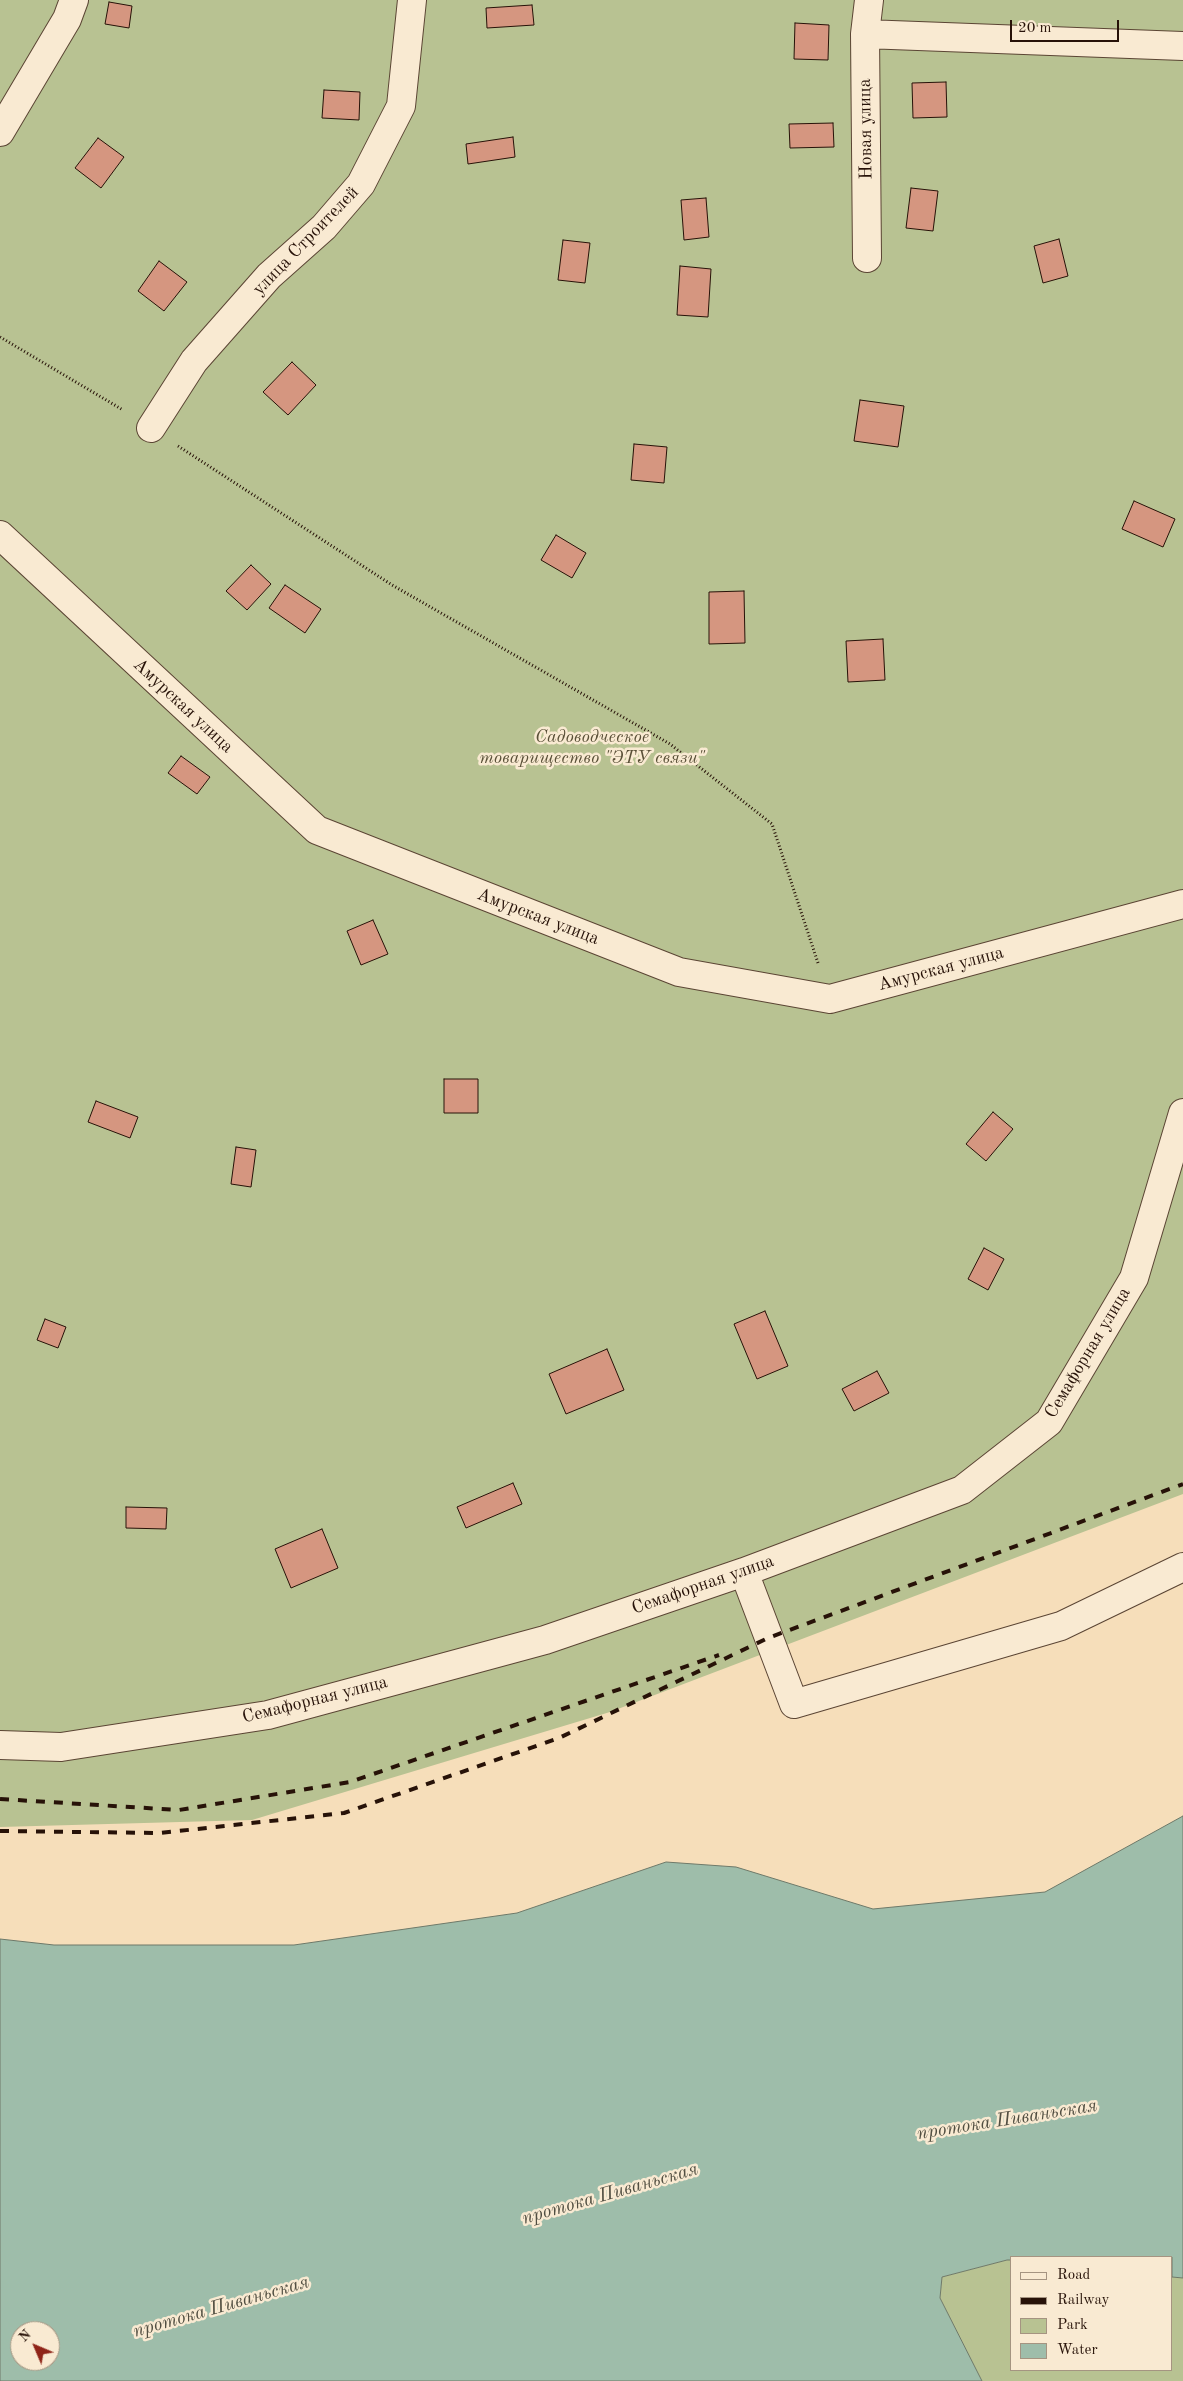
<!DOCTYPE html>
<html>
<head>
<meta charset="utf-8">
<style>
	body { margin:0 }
	#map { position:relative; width:1183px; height:2381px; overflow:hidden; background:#f6deba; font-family:"Old Standard TT",serif }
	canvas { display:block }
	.legend { position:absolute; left:1010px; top:2256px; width:162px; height:115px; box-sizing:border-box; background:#f9ead2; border:1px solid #a59481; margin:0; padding:6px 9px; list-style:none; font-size:15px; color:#271208 }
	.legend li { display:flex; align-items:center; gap:10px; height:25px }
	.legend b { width:25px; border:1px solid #a59481 }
	.north { position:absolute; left:10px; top:2321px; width:50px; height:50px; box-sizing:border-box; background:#f9ead2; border:1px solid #a59481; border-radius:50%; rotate:315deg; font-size:14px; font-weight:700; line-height:20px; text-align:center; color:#271208 }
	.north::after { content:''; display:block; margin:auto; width:18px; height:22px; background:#8f2418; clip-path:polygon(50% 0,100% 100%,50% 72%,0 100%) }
	.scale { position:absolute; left:1010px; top:20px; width:109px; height:22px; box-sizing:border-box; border:2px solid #271208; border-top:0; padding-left:6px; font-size:15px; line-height:18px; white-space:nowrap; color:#271208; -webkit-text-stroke:4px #f9ead2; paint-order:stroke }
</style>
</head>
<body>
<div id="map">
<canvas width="1183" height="2381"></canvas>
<ul class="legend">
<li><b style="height:6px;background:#f9ead2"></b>Road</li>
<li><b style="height:6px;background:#271208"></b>Railway</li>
<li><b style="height:14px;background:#b8c292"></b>Park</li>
<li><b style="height:14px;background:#9ebdaa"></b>Water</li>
</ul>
<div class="north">N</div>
<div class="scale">20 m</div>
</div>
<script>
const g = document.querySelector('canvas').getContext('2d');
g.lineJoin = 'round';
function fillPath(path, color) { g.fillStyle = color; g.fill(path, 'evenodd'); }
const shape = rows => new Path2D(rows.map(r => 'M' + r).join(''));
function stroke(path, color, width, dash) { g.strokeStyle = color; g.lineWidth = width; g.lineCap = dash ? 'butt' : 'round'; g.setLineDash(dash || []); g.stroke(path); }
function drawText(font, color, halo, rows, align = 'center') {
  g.font = font + ' "Old Standard TT",serif'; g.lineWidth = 5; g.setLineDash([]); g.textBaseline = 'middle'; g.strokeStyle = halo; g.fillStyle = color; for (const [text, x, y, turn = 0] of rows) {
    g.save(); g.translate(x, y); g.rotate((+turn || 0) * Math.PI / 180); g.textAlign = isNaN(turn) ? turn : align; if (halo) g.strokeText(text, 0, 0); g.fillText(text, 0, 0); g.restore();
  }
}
fillPath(shape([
	[0,0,1183,0,1183,1494,610,1712,252,1820,0,1827],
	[1007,2260,1012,2260,1012,2370,1172,2370,1172,2277,1183,2278,1183,2381,982,2381,940,2298,942,2277]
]), '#b8c292');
const water = shape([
	[1183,1816,1183,2278,1172,2277,1172,2257,1012,2257,1012,2260,1007,2260,942,2277,940,2298,982,2381,0,2381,0,1939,54,1945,294,1945,517,1913,666,1862,736,1867,873,1909,1045,1892,1183,1816],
	[20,2331,50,2331,50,2361,20,2361,20,2331]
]);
fillPath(water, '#9ebdaa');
stroke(water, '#6e7969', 1);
const building = shape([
	[109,2,132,6,129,28,105,24,109,2],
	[532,5,534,25,487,28,486,8,532,5],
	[795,23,829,25,828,60,794,59,795,23],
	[946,82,947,117,913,118,912,83,946,82],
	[324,90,360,92,359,120,322,118,324,90],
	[833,123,834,147,790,148,789,124,833,123],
	[513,137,515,157,468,164,466,144,513,137],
	[98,138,124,157,101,188,75,168,98,138],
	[911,188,938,191,933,231,906,228,911,188],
	[706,198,709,237,684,240,681,200,706,198],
	[1059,239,1068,276,1043,283,1034,246,1059,239],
	[563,240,590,243,585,283,558,280,563,240],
	[159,261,187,282,164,311,138,291,159,261],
	[680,266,711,269,708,317,677,315,680,266],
	[292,362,316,385,288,415,263,392,292,362],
	[860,400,904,406,898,447,854,441,860,400],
	[634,444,667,447,664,483,631,480,634,444],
	[1134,501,1175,519,1163,547,1122,529,1134,501],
	[556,535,586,553,572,578,541,560,556,535],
	[251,565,271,584,247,610,226,591,251,565],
	[285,585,321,609,305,633,269,608,285,585],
	[744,591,745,643,709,644,709,592,744,591],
	[883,639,885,680,848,682,846,641,883,639],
	[181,756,210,777,197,794,168,773,181,756],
	[373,920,388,954,361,965,347,931,373,920],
	[444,1079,478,1079,478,1113,444,1113,444,1079],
	[96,1101,138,1117,130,1138,88,1122,96,1101],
	[993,1112,1013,1129,986,1161,966,1144,993,1112],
	[236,1147,256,1150,251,1187,231,1184,236,1147],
	[984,1248,1004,1259,988,1290,968,1279,984,1248],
	[765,1311,788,1366,757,1379,734,1324,765,1311],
	[45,1319,66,1327,58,1348,37,1340,45,1319],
	[607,1349,624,1390,566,1414,549,1374,607,1349],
	[877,1371,889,1393,854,1411,842,1389,877,1371],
	[513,1483,522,1504,466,1528,457,1507,513,1483],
	[126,1507,167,1508,166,1529,126,1528,126,1507],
	[322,1529,338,1568,291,1588,275,1549,322,1529]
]);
fillPath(building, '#d59680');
stroke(building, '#271208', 1);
const minor = shape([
	[865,34,1183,46],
	[0,132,67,19,74,0],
	[867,258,865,34,869,0],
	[151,428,194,361,269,276,324,227,361,184,401,106,412,0],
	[0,535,317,830,679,972,830,999,1183,904],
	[744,1572,794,1704,1061,1626,1183,1567],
	[0,1745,61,1747,268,1715,545,1640,744,1572,962,1490,1049,1422,1134,1278,1183,1113]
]);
stroke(minor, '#5b4534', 30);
stroke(shape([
	[0,337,123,410],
	[178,446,392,585,670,744,772,824,818,963]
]), '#271208', 3, [1, 2.5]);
stroke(minor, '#f9ead2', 28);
stroke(shape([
	[0,1799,179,1810,350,1782,719,1655],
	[0,1831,160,1833,344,1813,559,1738,768,1638,1183,1484]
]), '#271208', 4, [9, 9]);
drawText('18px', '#271208', '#f9ead2', [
	["Новая улица",866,129,-91],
	["улица Строителей",306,241,-46],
	["Амурская улица",183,706,43],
	["Амурская улица",538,917,21],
	["Амурская улица",941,969,-15],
	["Семафорная улица",1088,1353,-59],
	["Семафорная улица",703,1585,-19],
	["Семафорная улица",315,1700,-14]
]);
drawText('italic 18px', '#5a5038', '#f9ead2', [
	["Садоводческое",592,737],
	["товарищество \"ЭТУ связи\"",592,758]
]);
drawText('italic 19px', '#514e41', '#f9ead2', [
	["протока Пиваньская",1007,2120,-9],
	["протока Пиваньская",610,2194,-16],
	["протока Пиваньская",221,2307,-16]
]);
</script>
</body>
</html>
